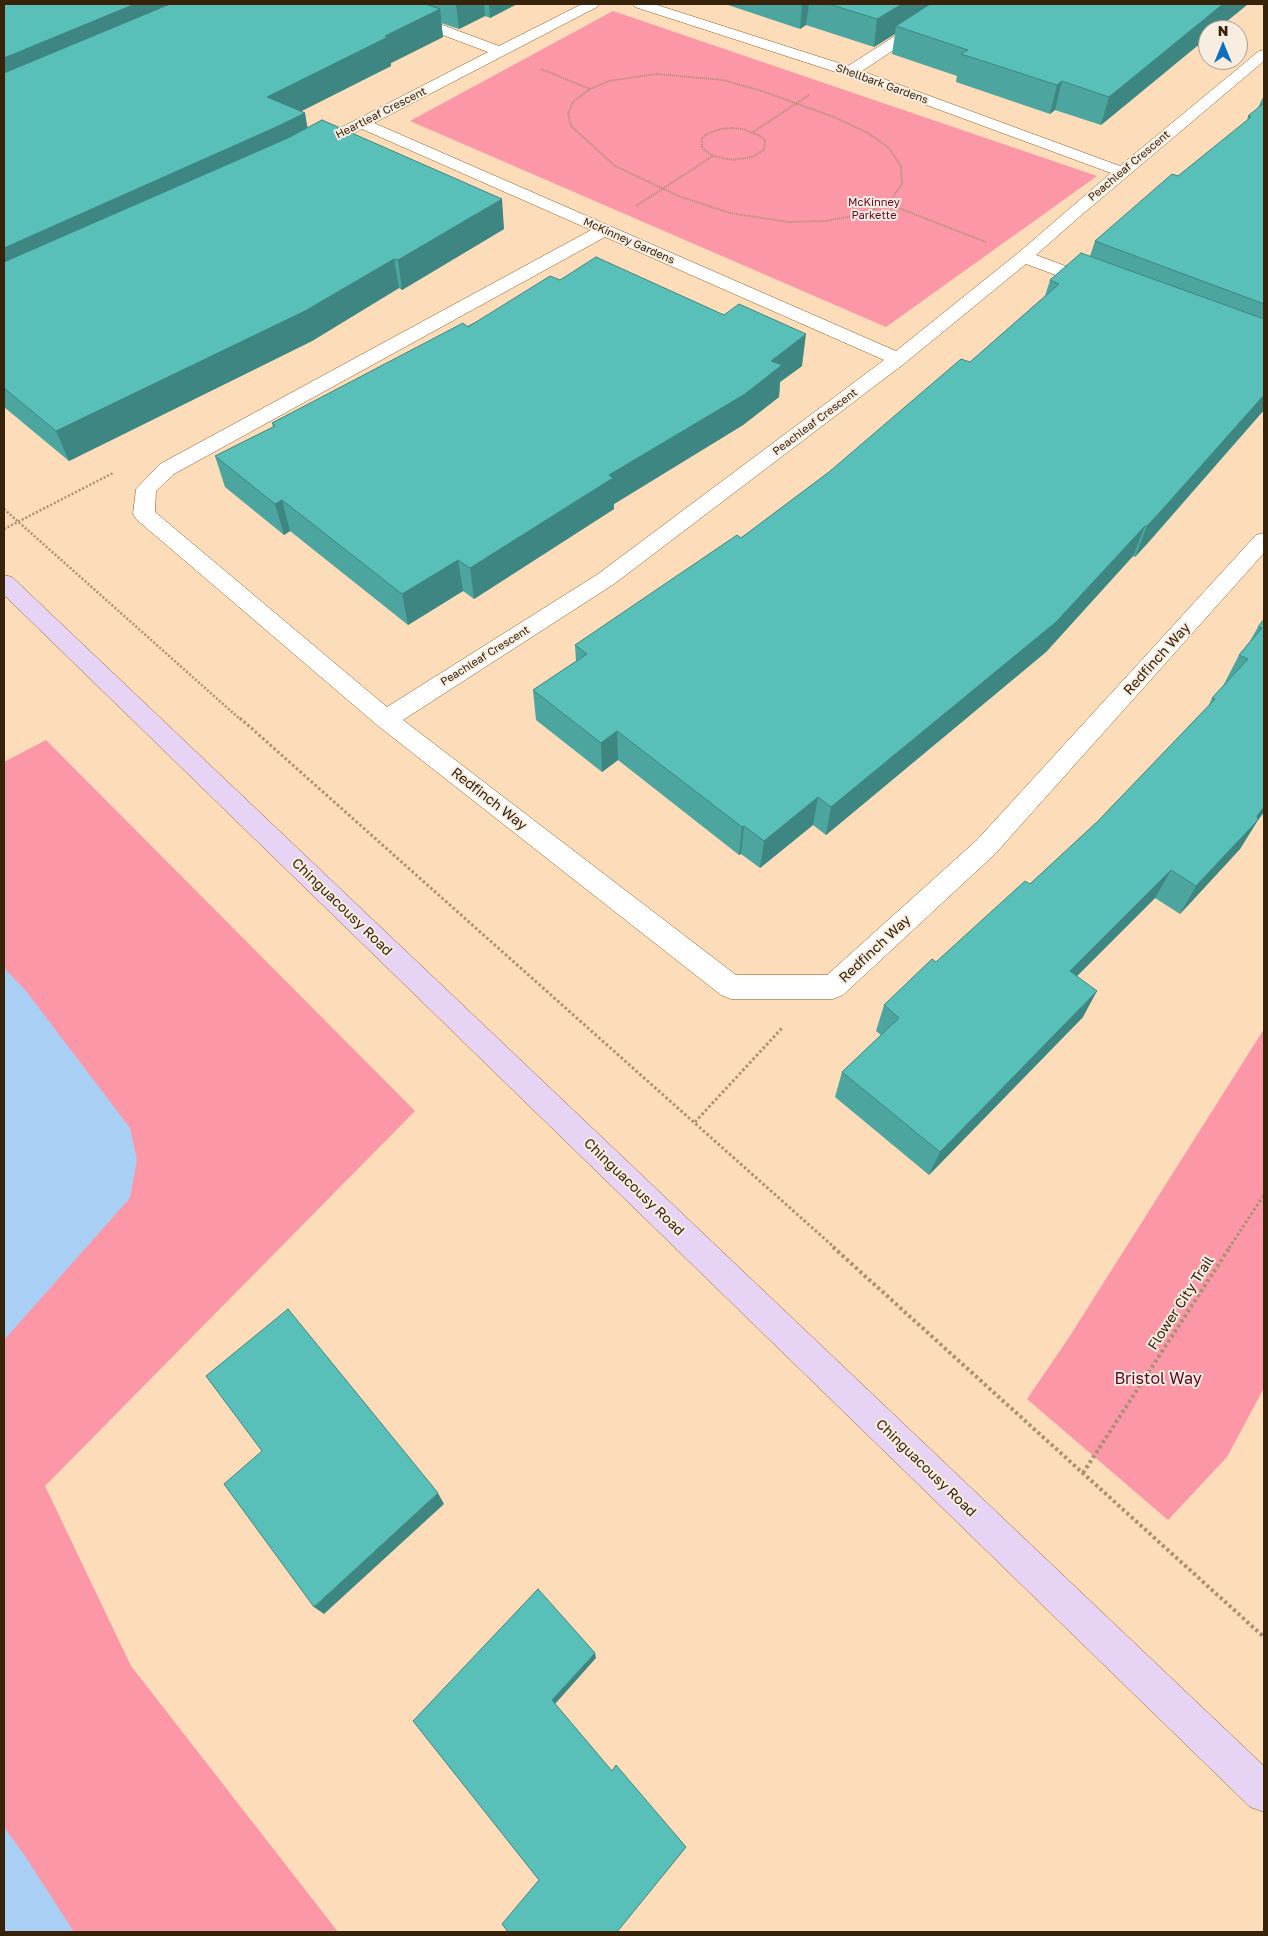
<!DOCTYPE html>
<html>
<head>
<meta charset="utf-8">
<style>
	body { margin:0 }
	#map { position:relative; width:1268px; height:1936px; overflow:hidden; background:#fcdcb9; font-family:"Golos Text",sans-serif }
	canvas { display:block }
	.frame { position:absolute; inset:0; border:5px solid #37230a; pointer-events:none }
	.north { position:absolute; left:1198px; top:20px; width:50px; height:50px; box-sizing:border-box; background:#f8ede1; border:1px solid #ab9c8b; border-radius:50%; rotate:0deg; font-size:14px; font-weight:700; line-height:20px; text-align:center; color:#37230a }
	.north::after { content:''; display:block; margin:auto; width:18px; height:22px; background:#0e70bc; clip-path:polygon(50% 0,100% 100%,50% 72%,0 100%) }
</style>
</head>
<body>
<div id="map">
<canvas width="1268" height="1936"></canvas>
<div class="frame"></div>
<div class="north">N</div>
</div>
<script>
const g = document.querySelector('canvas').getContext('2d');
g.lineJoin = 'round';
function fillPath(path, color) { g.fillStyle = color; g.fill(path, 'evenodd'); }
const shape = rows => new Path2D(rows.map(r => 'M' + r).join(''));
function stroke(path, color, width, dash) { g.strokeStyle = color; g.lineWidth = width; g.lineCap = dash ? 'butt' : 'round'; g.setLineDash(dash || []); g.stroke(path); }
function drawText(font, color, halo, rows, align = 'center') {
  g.font = font + ' "Golos Text",sans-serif'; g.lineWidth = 4; g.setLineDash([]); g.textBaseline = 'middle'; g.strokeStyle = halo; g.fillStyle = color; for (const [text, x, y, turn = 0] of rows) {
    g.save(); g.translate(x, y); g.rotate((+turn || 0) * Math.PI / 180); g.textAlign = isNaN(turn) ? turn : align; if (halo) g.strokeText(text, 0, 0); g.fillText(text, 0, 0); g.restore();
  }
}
fillPath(shape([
	[613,11,1097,176,886,327,410,121],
	[46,740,415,1111,45,1486,131,1666,338,1932,4,1932,4,762],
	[1264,1029,1264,1388,1227,1457,1168,1520,1027,1399,1068,1339]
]), '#fc97a8');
fillPath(shape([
	[4,968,26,991,130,1128,137,1160,130,1198,4,1340],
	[4,1827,25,1856,74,1932,4,1932]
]), '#a9cff5');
const minor = shape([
	[366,4,386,4,499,46,582,4,599,4,597,7,374,123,896,351,1018,253,1111,173,845,75,635,7,633,4,654,4,848,66,945,4,961,4,959,7,862,71,1120,166,1259,51,1264,50,1264,61,1078,218,1036,255,1103,280,1106,284,1103,288,1097,289,1091,288,1026,264,905,363,614,584,403,720,736,975,827,975,977,840,1256,535,1264,533,1264,553,995,854,843,995,833,999,731,999,721,995,377,725,136,519,133,514,136,489,160,464,591,230,362,129,319,151,307,151,305,148,307,145,488,52,368,7,366,4],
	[605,237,884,360,598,574,387,707,155,512,156,491,174,474,605,237]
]);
const secondary = shape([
	[4,575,12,577,1264,1766,1264,1812,1250,1807,4,595,4,575]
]);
stroke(minor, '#8b5c1f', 1);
stroke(secondary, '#8b5c1f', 1);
stroke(shape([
	[541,69,590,89],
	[656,74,723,80,762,91,834,117,868,133,889,148,901,166,902,184,888,204,859,215,825,221,788,222,730,213,681,197,615,166,571,126,568,114,573,102,590,89,609,81,656,74],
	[732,128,743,129,760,136,765,140,764,150,752,157,733,160,713,156,702,148,702,138,707,134,721,129,732,128],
	[753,132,809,95],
	[888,204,986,242],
	[636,206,713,156]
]), '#ab9071', 2, [1, 1]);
stroke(shape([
	[4,509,241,720],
	[4,529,113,473]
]), '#ab9071', 2.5, [2, 2]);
stroke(shape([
	[240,718,835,1248],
	[695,1122,783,1027],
	[1229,1248,1264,1195]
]), '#ab9071', 3, [2.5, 2.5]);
stroke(shape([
	[833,1247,1264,1637],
	[1083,1473,1230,1247]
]), '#ab9071', 4, [3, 3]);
fillPath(minor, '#fff');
fillPath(secondary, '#e7d4f4');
fillPath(shape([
	[4,4,517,4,490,18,485,16,459,29,441,23,443,37,391,63,391,66,301,111,305,113,307,128,504,229,402,290,399,288,312,341,69,461,4,407],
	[725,4,1248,4,1216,30,1208,30,1208,37,1101,125,1055,110,1050,114,956,82,957,76,892,54,895,34,874,47,806,25,800,29],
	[1264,97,1264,410,1149,542,1135,557,1133,556,1046,652,826,835,813,825,760,868,741,854,739,855,618,760,602,772,536,720,533,690,576,661,575,645,741,538,829,472,970,362,1045,296,1050,280,1090,256,1095,241,1178,176,1247,121,1248,116,1258,108,1262,99],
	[560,280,802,366,780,382,779,397,743,425,614,504,614,509,474,599,463,591,408,625,290,531,284,535,225,487,215,456,273,427,272,423],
	[1264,619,1264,812,1258,820,1240,849,1180,914,1155,898,1077,976,1083,1017,929,1175,835,1097,842,1072,881,1035,876,1031,884,1005,1030,884,1098,821,1208,707,1212,698,1223,686,1239,655,1250,641,1258,627]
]), '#4ca59f');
fillPath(shape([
	[135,4,209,4,4,91,4,58],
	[456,4,484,4,485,16,459,29],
	[489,4,517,4,490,18],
	[802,4,809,4,806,25,800,29],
	[902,4,942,4,896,26,895,34,874,47,877,19],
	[1223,4,1248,4,1216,30,1208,30,1208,37,1101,125,1109,97],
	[440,9,443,37,391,63,391,66,274,125,267,97,385,36],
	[1062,81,1055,110,1050,114,1057,85],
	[305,113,310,142,4,283,4,248],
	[502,199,504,229,402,290,398,260],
	[394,259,399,288,312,341,69,461,56,431],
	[806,334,802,366,780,382,779,397,743,425,614,504,614,509,474,599,470,568,609,475,771,361],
	[1264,395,1264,410,1135,557,1147,526],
	[282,500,290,531,284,535,275,504],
	[1145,526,1133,556,1046,652,826,835,831,807],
	[458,560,463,591,408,625,402,594],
	[617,731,618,760,602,772,601,743],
	[818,797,813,825,760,868,764,841],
	[1264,807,1264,812,1258,820,1240,849,1180,914,1196,886],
	[744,826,741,854,739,855,742,827],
	[1171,870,1155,898,1056,997,1070,971],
	[1097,991,1083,1017,929,1175,940,1152],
	[438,1493,444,1504,324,1614,314,1607],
	[595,1653,596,1658,555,1704,552,1700]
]), '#3e8682');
const building = shape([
	[4,4,135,4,4,58,4,4],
	[170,4,425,4,440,9,385,36,388,37,267,97,305,113,274,128,4,248,4,73,170,4],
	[829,4,902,4,877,19,829,4],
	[930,4,1223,4,1109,97,1062,81,1057,85,961,54,968,50,896,26,930,4],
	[1264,103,1264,304,1095,241,1172,174,1178,176,1251,117,1248,116,1264,103],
	[322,120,502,199,398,260,394,259,305,311,56,431,4,388,4,262,288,138,322,120],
	[1081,253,1264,319,1264,395,1161,511,1147,526,1145,526,1056,622,831,807,818,797,764,841,744,826,742,827,617,731,601,743,533,690,587,654,575,645,737,535,741,538,829,472,961,359,970,362,1059,284,1050,280,1081,253],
	[596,257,724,315,739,304,806,334,771,361,782,365,745,394,609,475,613,478,470,568,458,560,402,594,282,500,275,504,215,456,275,426,272,423,463,323,468,327,550,276,560,280,596,257],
	[1264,619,1264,807,1257,816,1258,820,1196,886,1171,870,1070,971,1097,991,940,1152,842,1072,899,1018,884,1005,932,959,936,962,1025,881,1030,884,1098,821,1215,699,1212,698,1248,659,1239,655,1262,628,1258,627,1264,619],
	[288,1309,438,1493,314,1607,224,1484,262,1451,206,1376,288,1309],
	[538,1589,595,1653,552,1700,612,1771,616,1765,686,1847,617,1932,508,1932,502,1924,539,1880,413,1721,538,1589]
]);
fillPath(building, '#58c0b9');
stroke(building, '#3e8682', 1);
drawText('11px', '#37230a', '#f8ede1', [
	["Shellbark Gardens",882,84,20],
	["Heartleaf Crescent",381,113,-27],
	["Peachleaf Crescent",1129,166,-40],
	["McKinney Gardens",629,241,24],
	["Peachleaf Crescent",815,422,-37],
	["Peachleaf Crescent",485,656,-32]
]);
drawText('11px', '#5f0724', '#f8ede1', [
	["McKinney",874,203],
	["Parkette",874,216]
]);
drawText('14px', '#37230a', '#f8ede1', [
	["Redfinch Way",1157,659,-48],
	["Redfinch Way",489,799,38],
	["Chinguacousy Road",342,907,44],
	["Redfinch Way",875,949,-43],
	["Chinguacousy Road",634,1187,44],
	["Flower City Trail",1181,1303,-57],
	["Chinguacousy Road",926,1468,44]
]);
drawText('16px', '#5f0724', '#f8ede1', [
	["Bristol Way",1158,1379]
]);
</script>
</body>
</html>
